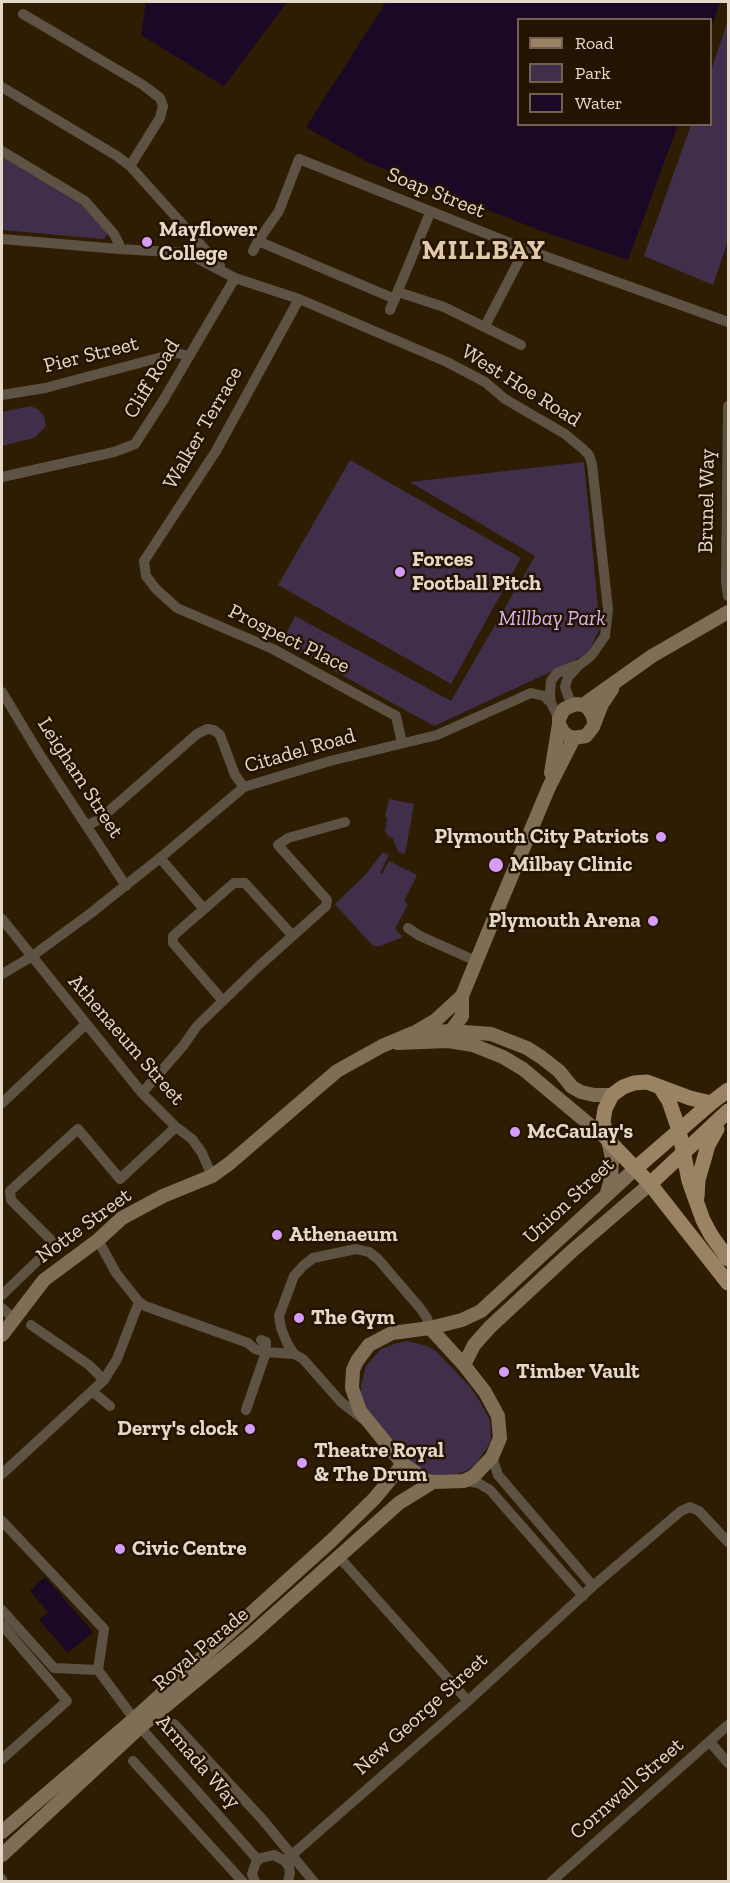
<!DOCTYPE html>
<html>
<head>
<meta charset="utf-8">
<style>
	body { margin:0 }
	#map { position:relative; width:730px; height:1883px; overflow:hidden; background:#2e1d02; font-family:"Zilla Slab",serif }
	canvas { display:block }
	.frame { position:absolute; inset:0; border:3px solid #e4d8c9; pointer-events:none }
	.legend { position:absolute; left:517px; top:18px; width:195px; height:108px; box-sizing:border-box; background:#241300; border:2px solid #716250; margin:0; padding:8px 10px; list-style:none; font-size:18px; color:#e4d8c9 }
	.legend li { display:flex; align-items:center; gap:12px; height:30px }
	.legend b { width:30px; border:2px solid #716250 }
</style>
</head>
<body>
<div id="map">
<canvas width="730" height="1883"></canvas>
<div class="frame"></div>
<ul class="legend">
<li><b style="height:8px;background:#9a8363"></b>Road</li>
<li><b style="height:16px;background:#402e4b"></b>Park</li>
<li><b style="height:16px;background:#1b0726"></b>Water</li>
</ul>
</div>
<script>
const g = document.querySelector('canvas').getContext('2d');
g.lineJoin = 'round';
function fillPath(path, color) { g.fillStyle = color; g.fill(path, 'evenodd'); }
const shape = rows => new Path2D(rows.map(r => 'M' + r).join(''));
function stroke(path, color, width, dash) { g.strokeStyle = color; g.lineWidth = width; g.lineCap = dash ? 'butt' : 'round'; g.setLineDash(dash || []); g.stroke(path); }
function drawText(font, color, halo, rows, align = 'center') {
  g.font = font + ' "Zilla Slab",serif'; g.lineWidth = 5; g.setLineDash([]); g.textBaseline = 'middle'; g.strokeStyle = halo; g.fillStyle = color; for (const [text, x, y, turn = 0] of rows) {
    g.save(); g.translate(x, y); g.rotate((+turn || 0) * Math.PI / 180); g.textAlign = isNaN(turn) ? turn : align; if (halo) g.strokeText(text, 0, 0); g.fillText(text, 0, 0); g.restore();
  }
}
fillPath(shape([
	[728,20,728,241,713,285,644,256,691,125,710,124,711,71],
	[2,157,85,207,108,233,104,239,2,230],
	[30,406,38,409,44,416,46,426,34,438,2,446,2,412],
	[350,460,521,558,451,684,278,585],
	[584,462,600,628,588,653,559,668,434,726,282,642,295,616,451,701,535,556,410,482],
	[389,799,414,804,405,854,398,852,393,839,387,835,385,831,387,818,385,817],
	[383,852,389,855,380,873,382,874,389,861,417,875,404,901,408,904,395,929,403,937,380,946,375,946,372,945,335,904,366,874],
	[407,1341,427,1346,437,1352,471,1388,479,1400,490,1420,491,1439,487,1448,475,1465,466,1471,457,1474,434,1475,418,1468,407,1458,366,1410,361,1393,361,1385,366,1366,381,1349,394,1344]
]), '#402e4b');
fillPath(shape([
	[146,2,287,2,224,86,141,35],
	[386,2,720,2,711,30,710,20,518,20,518,124,678,125,628,260,539,230,369,163,306,127],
	[45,1577,93,1632,68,1653,39,1620,48,1612,30,1591]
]), '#1b0726');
stroke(shape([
	[23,14,143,85,160,98,163,106,160,118,130,166],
	[2,87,117,156,130,166,220,266],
	[2,151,85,201,114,234,119,244,119,249],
	[2,239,119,249,187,253,235,278,299,299,447,362,485,382,505,399,565,434,583,449,589,455,592,464,608,609,605,636,591,656,579,665,568,677,565,687,570,701,576,704],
	[258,241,279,211,299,159,525,249,728,322],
	[253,251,258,241,395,299],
	[398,292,444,307,521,345],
	[299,299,216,451,144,561,146,576,156,589,177,608,273,649,396,716,402,743],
	[390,310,430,213],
	[485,326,525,249],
	[2,395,45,388,177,353,189,356],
	[728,406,726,582,728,596],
	[2,477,114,452,135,444,164,399,235,278],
	[2,692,40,755,126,886],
	[559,719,551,703,550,694,551,681,557,673,577,665],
	[88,825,100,819,197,734,207,729,214,730,220,735,235,775,244,787],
	[160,858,204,909],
	[2,919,142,1093,176,1127,192,1139,202,1153,212,1176],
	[408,928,420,936,476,961],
	[2,974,31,957,91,913,160,858,244,787,330,761,437,735,531,693,544,696,551,703],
	[223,1001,173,943,173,936,234,883,245,883,292,935],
	[142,1093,183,1046,197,1026,259,966,326,906,327,900,278,845,288,838,345,822],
	[2,1103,85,1025],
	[98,1240,116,1273,139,1302,145,1306,248,1343,255,1349,265,1352,294,1354],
	[2,1295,55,1244,11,1200,10,1191,78,1129,120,1179,176,1127],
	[2,1308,14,1319],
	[31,1325,89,1365,104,1380],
	[93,1392,110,1406],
	[246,1410,265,1355,266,1342,261,1340],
	[363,1419,341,1402,303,1359,294,1354,287,1343,281,1328,279,1316,294,1276,303,1266,313,1258,356,1249,369,1252,378,1259,420,1308,427,1318,430,1328],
	[492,1457,498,1475,593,1586],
	[2,1474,104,1380,117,1359,139,1302],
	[464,1481,478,1483,490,1490,583,1596],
	[2,1521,104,1629,98,1670],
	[339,1557,468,1701],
	[2,1610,54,1668,98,1670,140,1727,258,1860],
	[2,1625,67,1701,2,1759],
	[174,1724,262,1819,314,1882],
	[710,1742,728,1763],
	[133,1761,243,1882],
	[285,1861,468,1701,593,1586,681,1511,690,1507,699,1511,728,1542],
	[2,1879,3,1882],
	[255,1882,252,1874,256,1862,261,1858,274,1855,285,1861,289,1867,290,1873,288,1882],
	[551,1882,728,1725]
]), '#5d5243', 10);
stroke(shape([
	[583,705,652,656,728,612],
	[594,722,593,716,588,708,583,705,576,704,564,709,559,719,559,724,563,732,568,736,574,738,586,736,593,727,602,704,612,689],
	[551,773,559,724],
	[417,1031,436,1020,462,996],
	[448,1041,451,1031,462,1016,462,996,499,906,549,787,574,738],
	[398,1043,448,1041,473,1045,503,1057,523,1069,608,1140,612,1158,611,1179,607,1193],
	[430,1328,464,1365,485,1392,498,1416,500,1438,492,1457,474,1476,464,1481,433,1482,426,1480,403,1464,360,1411,352,1388,353,1370,357,1361,369,1345,392,1333,430,1328,462,1320,481,1311,636,1168],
	[2,1335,44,1280,98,1240,122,1218,163,1196,212,1176,230,1163,337,1071,382,1046,413,1033,451,1031,491,1034,527,1048,541,1057,559,1071,572,1087,581,1092,594,1095,612,1095],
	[464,1365,474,1345,490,1327,572,1251,650,1184],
	[2,1832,134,1719,331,1541,374,1499,403,1464],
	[2,1855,140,1727,250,1636,399,1503,433,1482]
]), '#806d55', 14);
stroke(shape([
	[660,1087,669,1101,679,1130,689,1181,703,1220,711,1235,728,1259],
	[711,1103,690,1098,647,1082,634,1083,623,1087,612,1095,605,1109,603,1122,608,1140,650,1184,728,1283],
	[636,1168,711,1103,728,1090],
	[650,1184,728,1111],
	[697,1197,698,1180,703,1163,708,1145,717,1129]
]), '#9a8363', 15);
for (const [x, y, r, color] of [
	[147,242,6,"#d79bf9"],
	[400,572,6,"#d79bf9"],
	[661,837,6,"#d79bf9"],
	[496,865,8,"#d79bf9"],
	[653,921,6,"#d79bf9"],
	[515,1132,6,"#d79bf9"],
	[277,1235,6,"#d79bf9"],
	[299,1318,6,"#d79bf9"],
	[504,1372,6,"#d79bf9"],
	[250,1429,6,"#d79bf9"],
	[302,1463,6,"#d79bf9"],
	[120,1549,6,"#d79bf9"]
]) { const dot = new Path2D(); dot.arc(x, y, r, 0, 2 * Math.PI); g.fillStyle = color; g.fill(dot); stroke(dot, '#241300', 2); }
drawText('21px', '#e4d8c9', '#241300', [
	["Soap Street",436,193,22],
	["Pier Street",91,355,-14],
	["Cliff Road",152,379,-59],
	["West Hoe Road",521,386,32],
	["Walker Terrace",203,428,-60],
	["Brunel Way",707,501,-89],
	["Prospect Place",289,639,26],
	["Citadel Road",300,751,-16],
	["Leigham Street",80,778,57],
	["Athenaeum Street",126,1040,49],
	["Union Street",569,1201,-43],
	["Notte Street",84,1226,-36],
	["Royal Parade",201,1649,-40],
	["New George Street",421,1714,-42],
	["Armada Way",198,1762,49],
	["Cornwall Street",627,1789,-41]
]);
drawText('bold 21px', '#e4d8c9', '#241300', [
	["Mayflower",159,230],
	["College",159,254],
	["Forces",412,560],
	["Football Pitch",412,584],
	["Plymouth City Patriots",649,837,"right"],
	["Milbay Clinic",510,865],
	["Plymouth Arena",641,921,"right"],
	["McCaulay's",527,1132],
	["Athenaeum",289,1235],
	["The Gym",311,1318],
	["Timber Vault",516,1372],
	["Derry's clock",238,1429,"right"],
	["Theatre Royal",314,1451],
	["& The Drum",314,1475],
	["Civic Centre",132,1549]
], 'left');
drawText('italic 21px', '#d8b2ef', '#241300', [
	["Millbay Park",552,619]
]);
g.letterSpacing = '1.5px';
drawText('bold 27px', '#e1c9ab', '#241300', [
	["MILLBAY",484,251]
]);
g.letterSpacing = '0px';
</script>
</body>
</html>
